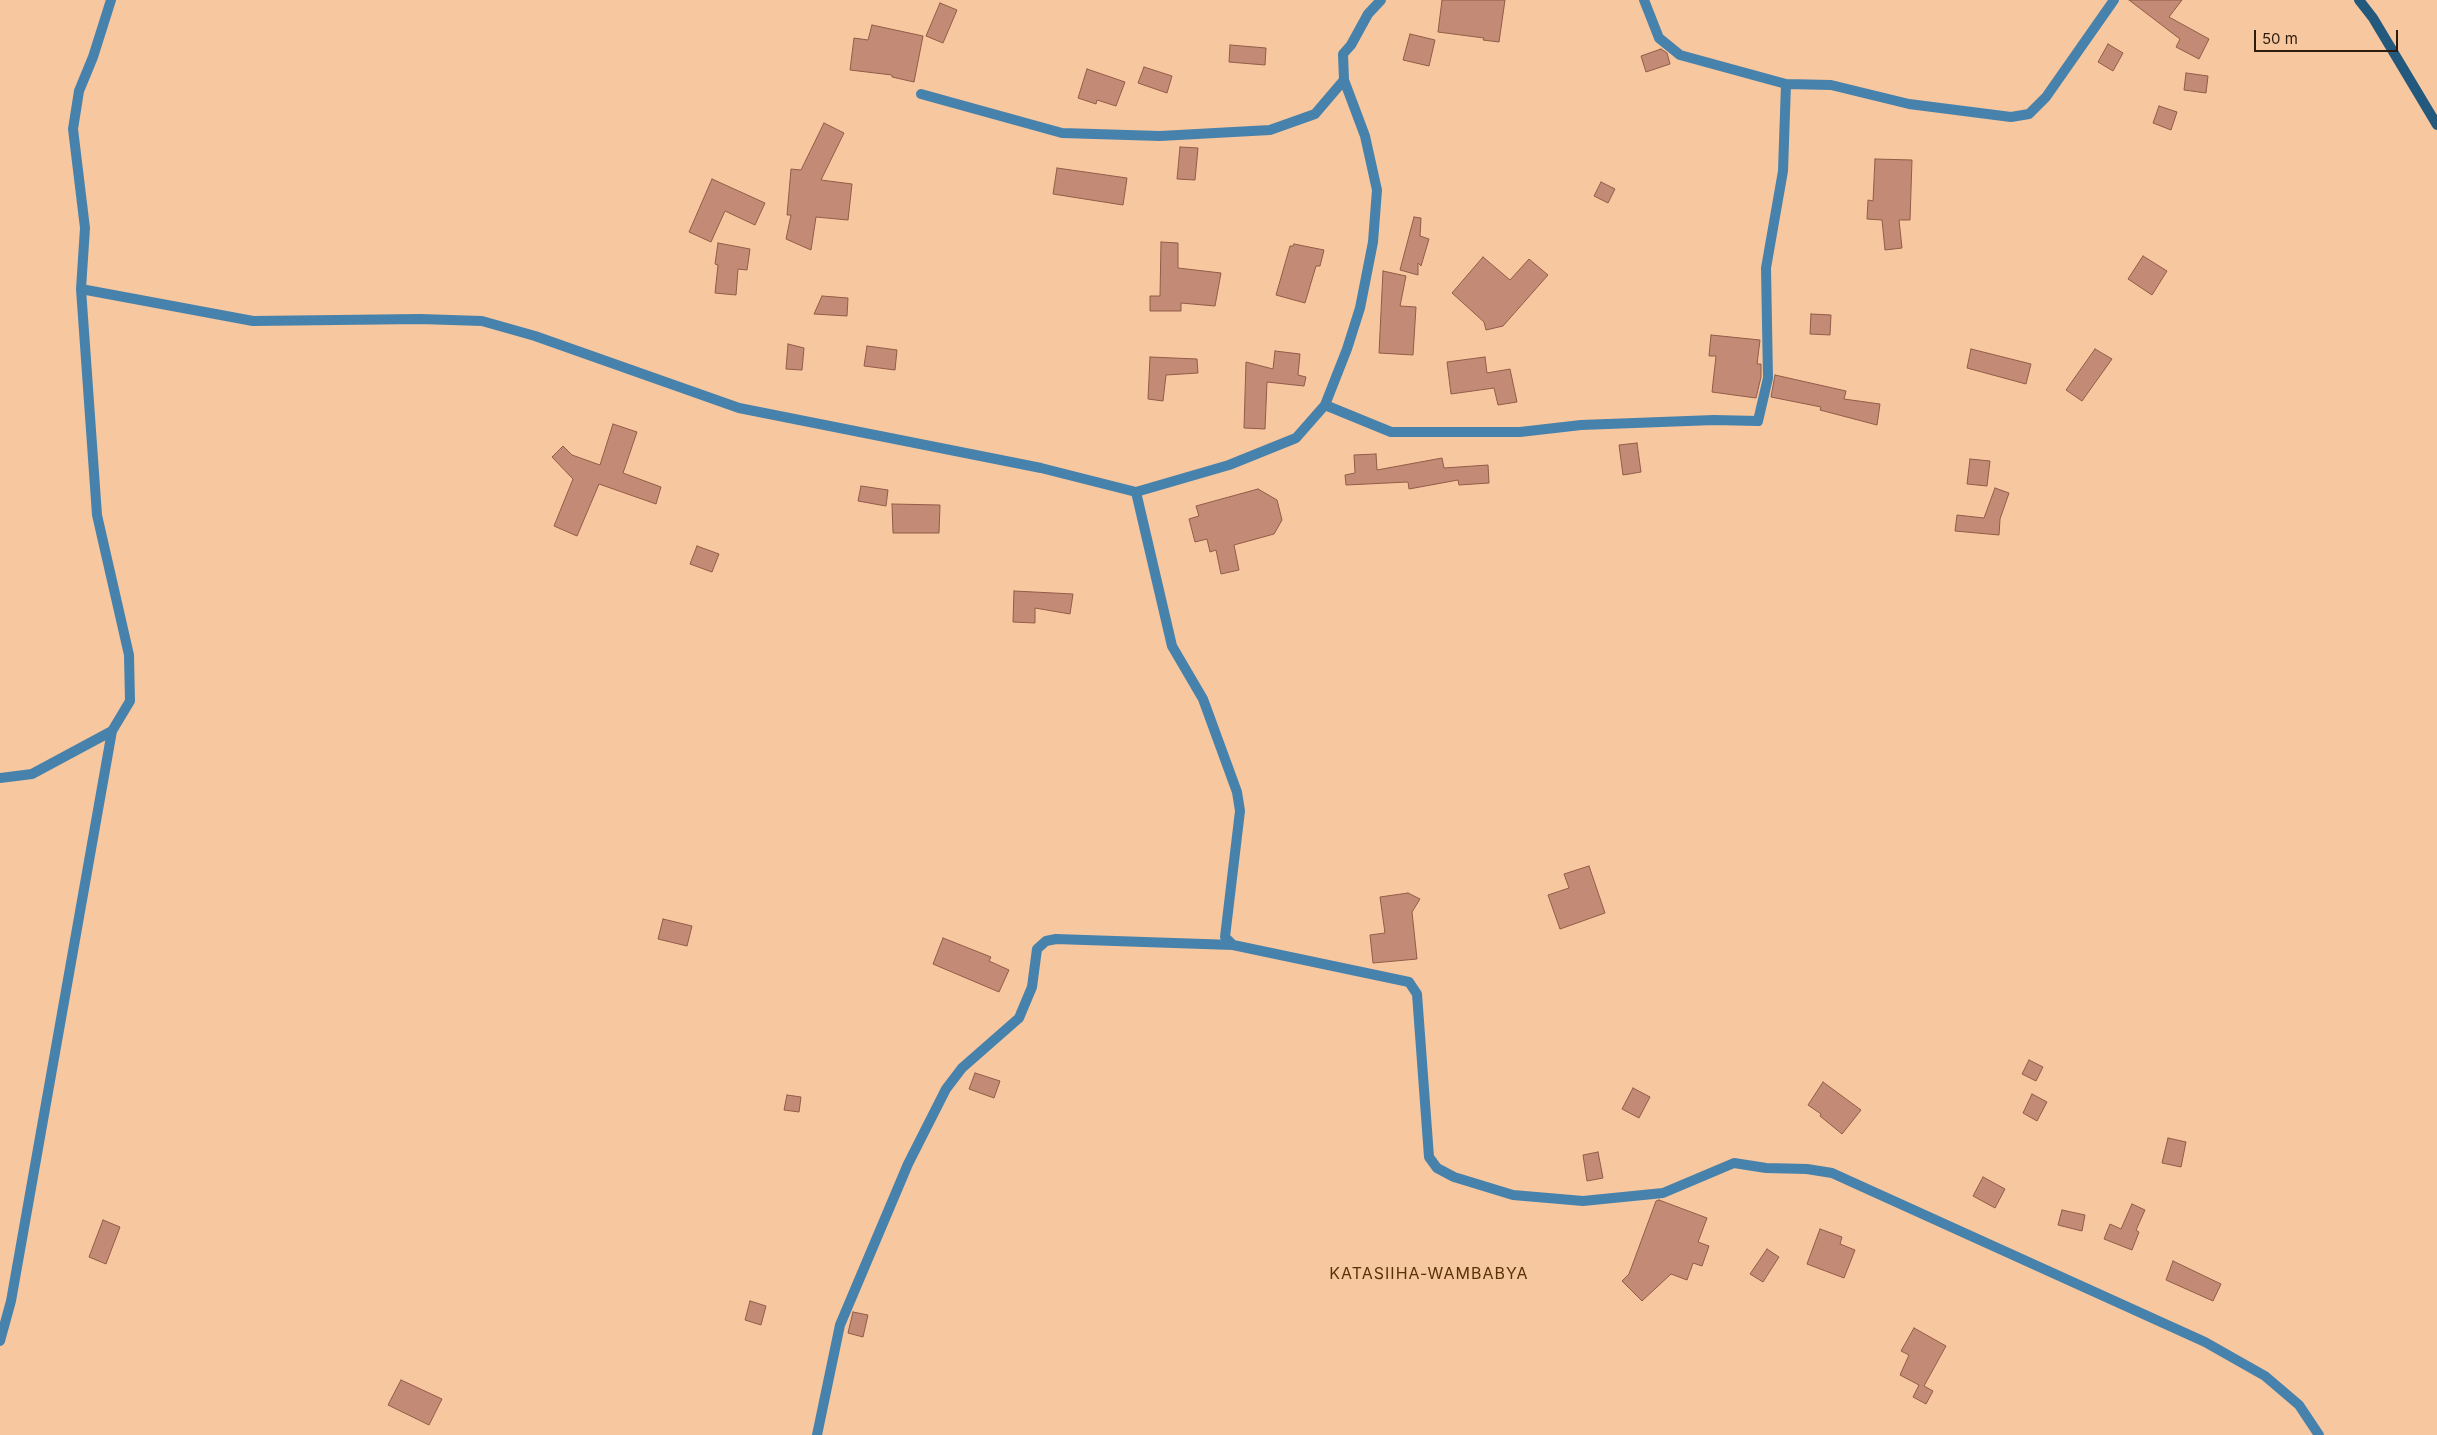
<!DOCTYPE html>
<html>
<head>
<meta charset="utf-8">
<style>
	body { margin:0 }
	#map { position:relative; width:2437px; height:1435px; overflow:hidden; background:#f7c79f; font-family:Inter,sans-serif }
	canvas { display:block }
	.scale { position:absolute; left:2254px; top:30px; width:144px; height:22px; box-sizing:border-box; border:2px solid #2d1c0c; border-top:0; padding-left:6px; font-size:15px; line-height:18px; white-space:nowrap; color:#2d1c0c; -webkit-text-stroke:4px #f7c79f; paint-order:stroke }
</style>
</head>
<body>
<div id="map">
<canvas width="2437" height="1435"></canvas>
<div class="scale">50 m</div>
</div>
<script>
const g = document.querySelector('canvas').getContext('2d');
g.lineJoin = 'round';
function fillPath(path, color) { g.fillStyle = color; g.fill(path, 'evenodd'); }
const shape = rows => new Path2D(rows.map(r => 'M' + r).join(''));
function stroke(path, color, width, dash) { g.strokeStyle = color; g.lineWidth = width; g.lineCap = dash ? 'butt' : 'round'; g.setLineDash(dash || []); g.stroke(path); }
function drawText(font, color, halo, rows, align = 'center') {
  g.font = font + ' Inter,sans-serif'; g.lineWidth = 4; g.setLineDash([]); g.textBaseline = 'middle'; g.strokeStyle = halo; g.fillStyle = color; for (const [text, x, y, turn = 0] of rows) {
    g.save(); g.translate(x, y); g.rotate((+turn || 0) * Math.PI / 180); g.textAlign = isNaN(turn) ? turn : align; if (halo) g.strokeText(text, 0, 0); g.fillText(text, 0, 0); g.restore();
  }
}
const building = shape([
	[1442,0,1505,0,1499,42,1483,40,1484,38,1438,32,1442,0],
	[2129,0,2182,0,2169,17,2209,39,2199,59,2176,47,2180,39,2129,0],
	[940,3,957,10,943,43,926,36,940,3],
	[872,25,923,36,914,82,892,77,892,75,850,70,854,38,868,40,872,25],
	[1410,34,1435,40,1429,66,1403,60,1410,34],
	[2108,44,2123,53,2113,71,2098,62,2108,44],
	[1230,45,1266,48,1265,65,1229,62,1230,45],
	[1661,49,1667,53,1670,64,1646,72,1641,56,1661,49],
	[1144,67,1172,76,1167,93,1138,83,1144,67],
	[1087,69,1125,82,1116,106,1097,100,1096,104,1078,98,1087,69],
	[2186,73,2208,76,2206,93,2184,90,2186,73],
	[2159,106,2177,112,2171,130,2153,123,2159,106],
	[824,123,844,133,821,180,852,184,848,220,816,217,811,250,786,239,791,215,787,215,791,169,801,170,824,123],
	[1180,147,1198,148,1195,180,1177,179,1180,147],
	[1875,159,1912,160,1910,220,1899,220,1902,248,1885,250,1882,220,1867,219,1868,200,1873,201,1875,159],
	[1057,168,1127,178,1123,205,1053,194,1057,168],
	[712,179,765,203,755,225,725,211,711,242,689,232,712,179],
	[1601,182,1615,189,1608,203,1594,196,1601,182],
	[1414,217,1421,218,1420,236,1429,239,1421,266,1418,263,1418,275,1400,270,1414,217],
	[1161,242,1178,243,1178,268,1221,273,1215,306,1181,303,1181,311,1150,311,1150,296,1160,296,1161,242],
	[718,243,750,249,747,270,738,269,736,295,715,293,718,265,715,264,718,243],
	[1294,244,1324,250,1320,266,1316,266,1305,303,1276,295,1290,246,1293,246,1294,244],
	[2143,256,2167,271,2152,295,2128,279,2143,256],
	[1483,257,1510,280,1529,259,1548,275,1503,326,1486,330,1484,322,1452,293,1483,257],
	[1383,271,1406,276,1400,306,1416,307,1413,355,1379,353,1383,271],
	[822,296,848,298,847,316,814,314,822,296],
	[1811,314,1831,315,1830,335,1810,334,1811,314],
	[1711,335,1760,340,1757,364,1761,364,1761,377,1756,398,1712,392,1716,356,1709,356,1711,335],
	[788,344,804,348,802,370,786,369,788,344],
	[867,346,897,350,895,370,864,366,867,346],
	[1971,349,2031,364,2026,384,1967,368,1971,349],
	[2095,349,2112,359,2082,401,2066,390,2095,349],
	[1275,351,1300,354,1298,375,1306,377,1304,386,1267,382,1265,429,1244,428,1246,362,1273,369,1275,351],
	[1150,357,1197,359,1198,373,1166,375,1163,401,1148,399,1150,357],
	[1485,357,1487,373,1510,369,1517,402,1498,405,1494,388,1451,394,1447,362,1485,357],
	[1775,375,1846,391,1844,399,1880,404,1877,425,1820,410,1821,407,1771,397,1775,375],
	[613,424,637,432,623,473,661,487,656,504,599,484,577,536,554,526,573,479,552,457,563,446,572,455,600,465,613,424],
	[1637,443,1641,472,1623,475,1619,445,1637,443],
	[1376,454,1377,470,1442,458,1444,468,1488,465,1489,483,1459,485,1458,480,1409,489,1408,482,1346,485,1345,475,1355,473,1354,455,1376,454],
	[1970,459,1990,461,1987,486,1967,484,1970,459],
	[861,486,888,490,886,506,858,501,861,486],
	[1995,488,2009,493,2000,519,1999,535,1955,531,1957,515,1984,518,1995,488],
	[1258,489,1277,500,1282,520,1274,534,1234,545,1239,570,1221,574,1216,550,1210,552,1207,539,1195,542,1189,519,1199,516,1196,506,1258,489],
	[892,504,940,505,939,533,893,533,892,504],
	[697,546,719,554,712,572,690,564,697,546],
	[1014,591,1073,594,1070,614,1035,608,1035,623,1013,622,1014,591],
	[1589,866,1605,913,1560,929,1548,895,1569,888,1564,874,1589,866],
	[1408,893,1420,899,1412,912,1417,959,1373,963,1370,935,1385,933,1380,897,1408,893],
	[663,919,692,926,687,946,658,939,663,919],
	[943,938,991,957,989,961,1009,970,999,992,933,964,943,938],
	[2029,1060,2043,1067,2036,1081,2022,1074,2029,1060],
	[975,1073,1000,1081,994,1098,969,1089,975,1073],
	[1823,1082,1861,1110,1842,1134,1820,1116,1821,1114,1808,1105,1823,1082],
	[1633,1088,1650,1097,1639,1118,1622,1109,1633,1088],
	[2032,1094,2047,1102,2037,1121,2023,1113,2032,1094],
	[787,1095,801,1097,799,1112,784,1110,787,1095],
	[2168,1138,2186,1142,2181,1167,2162,1163,2168,1138],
	[1598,1152,1603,1178,1587,1181,1583,1155,1598,1152],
	[1983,1177,2005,1189,1995,1208,1973,1196,1983,1177],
	[1659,1200,1707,1218,1698,1242,1709,1246,1702,1266,1693,1263,1687,1280,1671,1274,1642,1301,1622,1281,1629,1274,1656,1201,1659,1200],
	[2132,1204,2145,1210,2136,1230,2139,1232,2132,1250,2104,1239,2110,1224,2121,1229,2132,1204],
	[2062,1210,2085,1215,2082,1231,2058,1225,2062,1210],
	[103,1220,120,1227,106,1264,89,1257,103,1220],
	[1820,1229,1842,1237,1840,1244,1855,1250,1844,1278,1807,1264,1820,1229],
	[1767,1249,1779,1257,1763,1282,1750,1274,1767,1249],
	[2173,1261,2221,1284,2213,1301,2166,1280,2173,1261],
	[750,1301,766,1306,761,1325,745,1320,750,1301],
	[853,1312,868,1315,863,1337,848,1333,853,1312],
	[1914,1328,1946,1346,1924,1386,1933,1391,1926,1404,1913,1397,1919,1385,1900,1375,1909,1355,1901,1351,1914,1328],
	[401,1380,442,1399,429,1425,388,1405,401,1380]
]);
fillPath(building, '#c38a75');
stroke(building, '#915c48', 1);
stroke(shape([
	[1644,0,1659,38,1680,55,1786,84,1831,85,1909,104,2011,117,2029,114,2046,97,2114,0],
	[921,94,1062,133,1160,136,1270,130,1315,114,1344,80,1343,54,1351,45,1368,14,1381,0],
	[81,289,253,321,420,319,482,321,535,336,739,408,1041,468,1136,492,1229,465,1296,438,1325,405,1347,349,1360,308,1373,242,1377,190,1365,136,1344,80],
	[1325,405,1391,432,1520,432,1581,425,1714,420,1758,421,1768,378,1766,268,1783,171,1786,84],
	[1136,492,1172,646,1203,699,1237,792,1240,811,1225,937,1233,945],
	[0,778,32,774,112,731],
	[0,1341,11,1301,112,731,130,701,129,655,97,515,81,289,85,228,73,129,79,91,93,57,111,0],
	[817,1435,840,1325,908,1164,946,1089,962,1068,1019,1018,1032,987,1037,949,1046,941,1056,939,1233,945,1409,982,1417,994,1429,1157,1437,1168,1454,1177,1513,1195,1583,1201,1663,1193,1734,1163,1766,1168,1807,1169,1832,1173,2205,1342,2265,1376,2299,1405,2319,1435]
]), '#4782ac', 10);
stroke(shape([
	[2359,0,2373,18,2437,125]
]), '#23597c', 10);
g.letterSpacing = '1px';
drawText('16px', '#59320a', '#f7c79f', [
	["KATASIIHA-WAMBABYA",1429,1274]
]);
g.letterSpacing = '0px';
</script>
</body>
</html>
